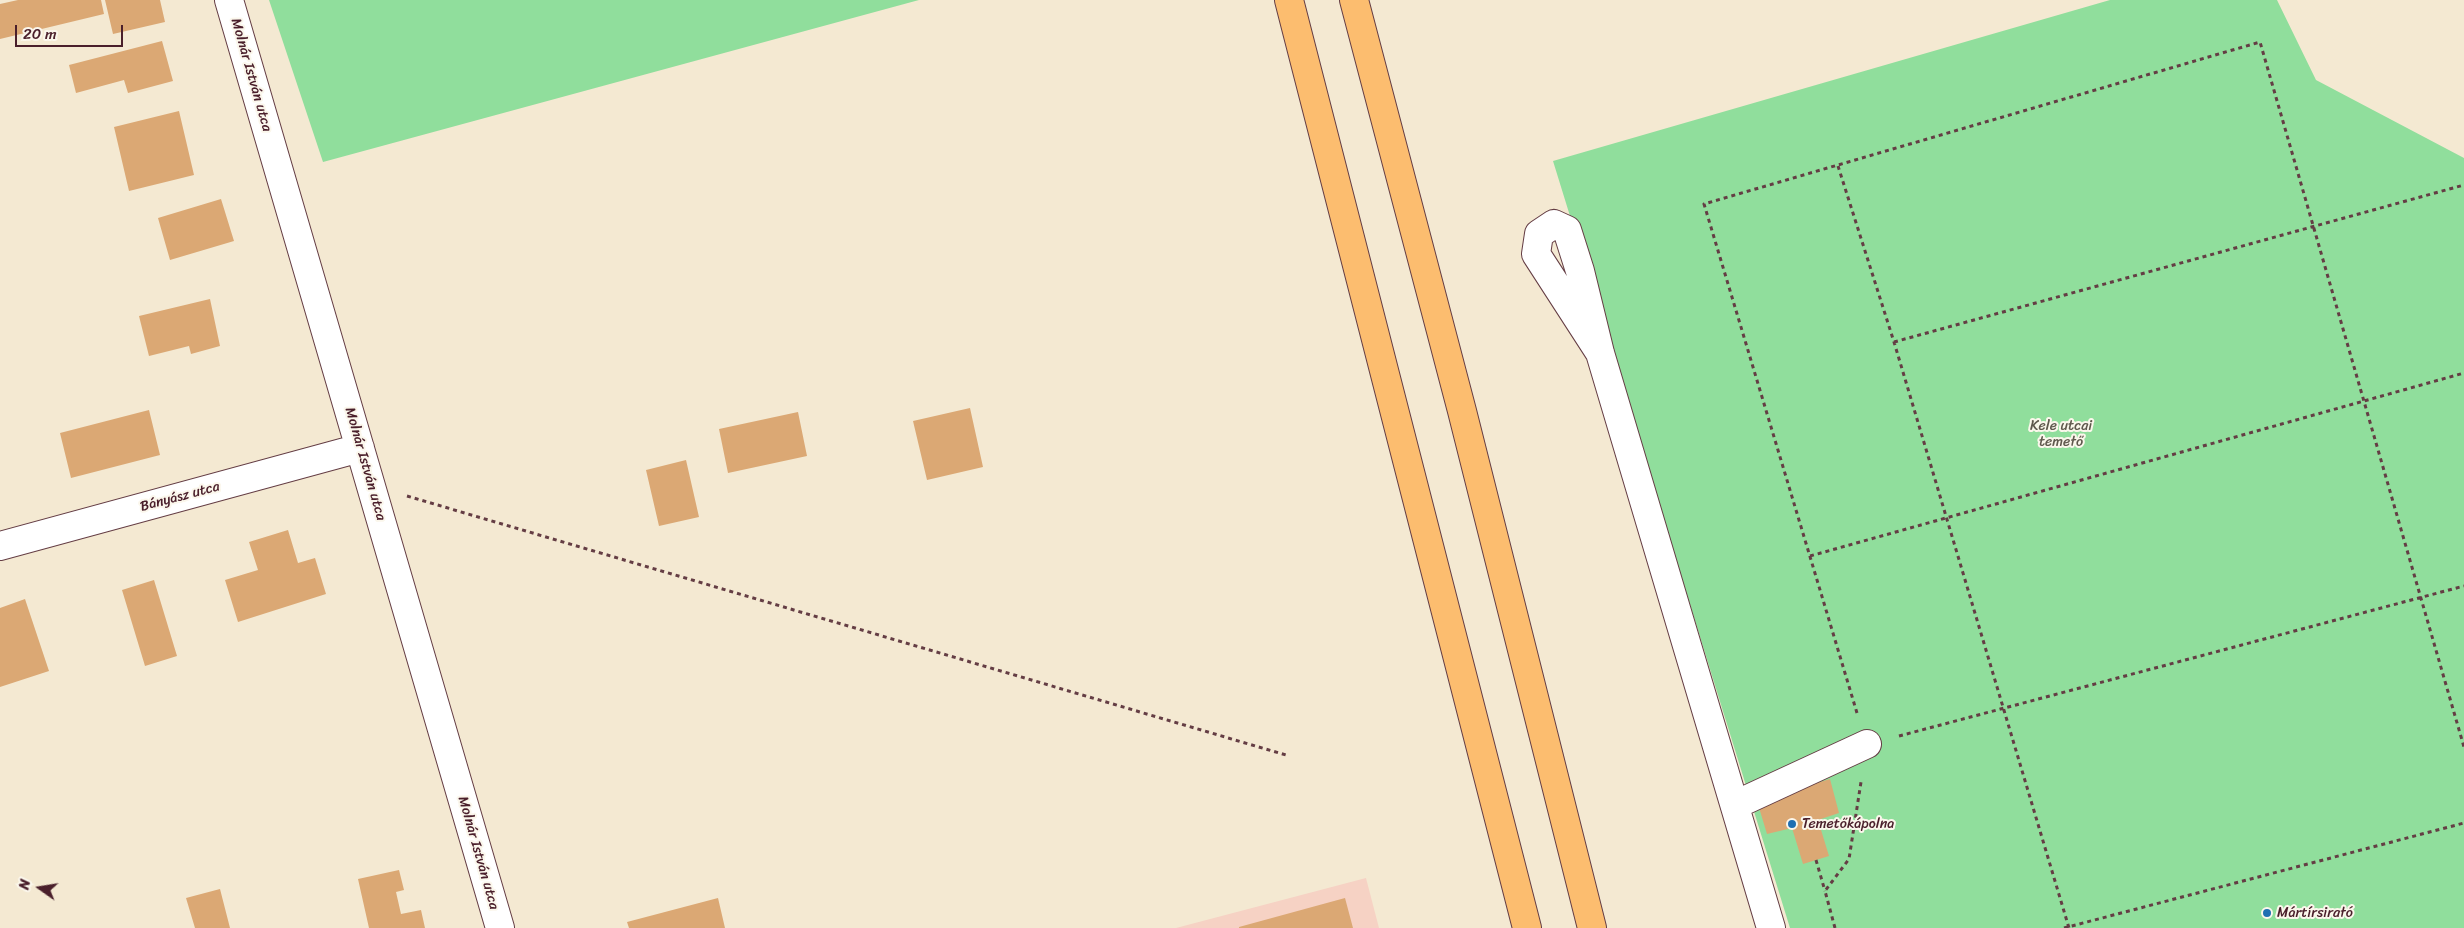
<!DOCTYPE html>
<html>
<head>
<meta charset="utf-8">
<style>
	body { margin:0 }
	#map { position:relative; width:2464px; height:928px; overflow:hidden; background:#f4e9d2; font-family:Sriracha,sans-serif }
	canvas { display:block }
	.north { position:absolute; left:15px; top:863px; width:50px; height:50px; -webkit-text-stroke:4px #fbf7ec; paint-order:stroke; rotate:283deg; font-size:14px; font-weight:700; line-height:20px; text-align:center; color:#4a1f2b }
	.north::after { content:''; display:block; margin:auto; width:18px; height:22px; background:#4a1f2b; clip-path:polygon(50% 0,100% 100%,50% 72%,0 100%) }
	.scale { position:absolute; left:15px; top:25px; width:108px; height:22px; box-sizing:border-box; border:2px solid #4a1f2b; border-top:0; padding-left:6px; font-size:15px; line-height:18px; white-space:nowrap; color:#4a1f2b; -webkit-text-stroke:4px #fbf7ec; paint-order:stroke }
</style>
</head>
<body>
<div id="map">
<canvas width="2464" height="928"></canvas>
<div class="north">N</div>
<div class="scale">20 m</div>
</div>
<script>
const g = document.querySelector('canvas').getContext('2d');
g.lineJoin = 'round';
function fillPath(path, color) { g.fillStyle = color; g.fill(path, 'evenodd'); }
const shape = rows => new Path2D(rows.map(r => 'M' + r).join(''));
function stroke(path, color, width, dash) { g.strokeStyle = color; g.lineWidth = width; g.lineCap = dash ? 'butt' : 'round'; g.setLineDash(dash || []); g.stroke(path); }
function drawText(font, color, halo, rows, align = 'center') {
  g.font = font + ' Sriracha,sans-serif'; g.lineWidth = 4; g.setLineDash([]); g.textBaseline = 'middle'; g.strokeStyle = halo; g.fillStyle = color; for (const [text, x, y, turn = 0] of rows) {
    g.save(); g.translate(x, y); g.rotate((+turn || 0) * Math.PI / 180); g.textAlign = isNaN(turn) ? turn : align; if (halo) g.strokeText(text, 0, 0); g.fillText(text, 0, 0); g.restore();
  }
}
fillPath(shape([
	[1366,878,1379,928,1176,928]
]), '#f6d2c4');
fillPath(shape([
	[269,0,919,0,323,162],
	[2110,0,2277,0,2316,80,2464,158,2464,928,1790,928,1553,161]
]), '#90de9c');
fillPath(shape([
	[18,0,101,0,104,14,0,39,0,4],
	[105,0,160,0,165,22,113,34],
	[162,41,173,81,128,93,124,80,76,93,69,65],
	[179,111,194,175,129,191,114,127],
	[221,199,234,241,170,260,158,218],
	[210,299,220,346,191,354,189,346,149,356,139,316],
	[970,408,983,467,927,480,913,421],
	[149,410,160,455,71,478,60,433],
	[798,412,807,456,728,473,719,429],
	[686,460,699,517,659,526,646,470],
	[288,530,298,563,315,558,326,594,238,622,225,580,258,570,249,542],
	[154,580,177,656,145,666,122,590],
	[25,599,49,671,0,687,0,608],
	[1830,779,1839,813,1818,820,1829,856,1803,864,1792,828,1767,834,1757,801],
	[399,870,404,890,396,892,401,914,421,910,425,928,369,928,358,879],
	[220,889,230,928,195,928,186,898],
	[718,898,725,928,629,928,627,922],
	[1345,898,1353,928,1239,928,1239,927]
]), '#dba874');
const minor = shape([
	[229,0,500,928],
	[1600,353,1536,254,1539,234,1554,224,1567,230,1580,271,1600,353,1771,928],
	[0,546,360,448],
	[1735,805,1867,744]
]);
const highway = shape([
	[1289,0,1527,928],
	[1354,0,1462,411,1592,928]
]);
stroke(minor, '#643d44', 30);
stroke(highway, '#643d44', 30);
stroke(shape([
	[1838,166,1894,342,2069,928],
	[1894,342,2464,185],
	[407,496,1286,755],
	[1810,556,2464,373],
	[1857,713,1704,204,2260,42,2464,747],
	[1899,736,2464,586],
	[1816,860,1825,891],
	[1835,928,1825,891,1849,859,1861,782],
	[2064,928,2464,823]
]), '#643d44', 3, [4, 4]);
stroke(minor, '#fff', 28);
stroke(highway, '#fcbd6f', 28);
for (const [x, y, r, color] of [
	[1792,824,5,"#1f6fb2"],
	[2267,913,5,"#1f6fb2"]
]) { const dot = new Path2D(); dot.arc(x, y, r, 0, 2 * Math.PI); g.fillStyle = color; g.fill(dot); stroke(dot, '#fbf7ec', 2); }
drawText('14px', '#4a1f2b', '#fbf7ec', [
	["Molnár István utca",251,75,74],
	["Molnár István utca",365,464,74],
	["Bányász utca",180,497,-15],
	["Molnár István utca",478,853,74]
]);
drawText('14px', '#5f584d', '#fbf7ec', [
	["Kele utcai",2061,426],
	["temető",2061,442]
]);
drawText('14px', '#4a1f2b', '#fbf7ec', [
	["Temetőkápolna",1802,824],
	["Mártírsirató",2277,913]
], 'left');
</script>
</body>
</html>
